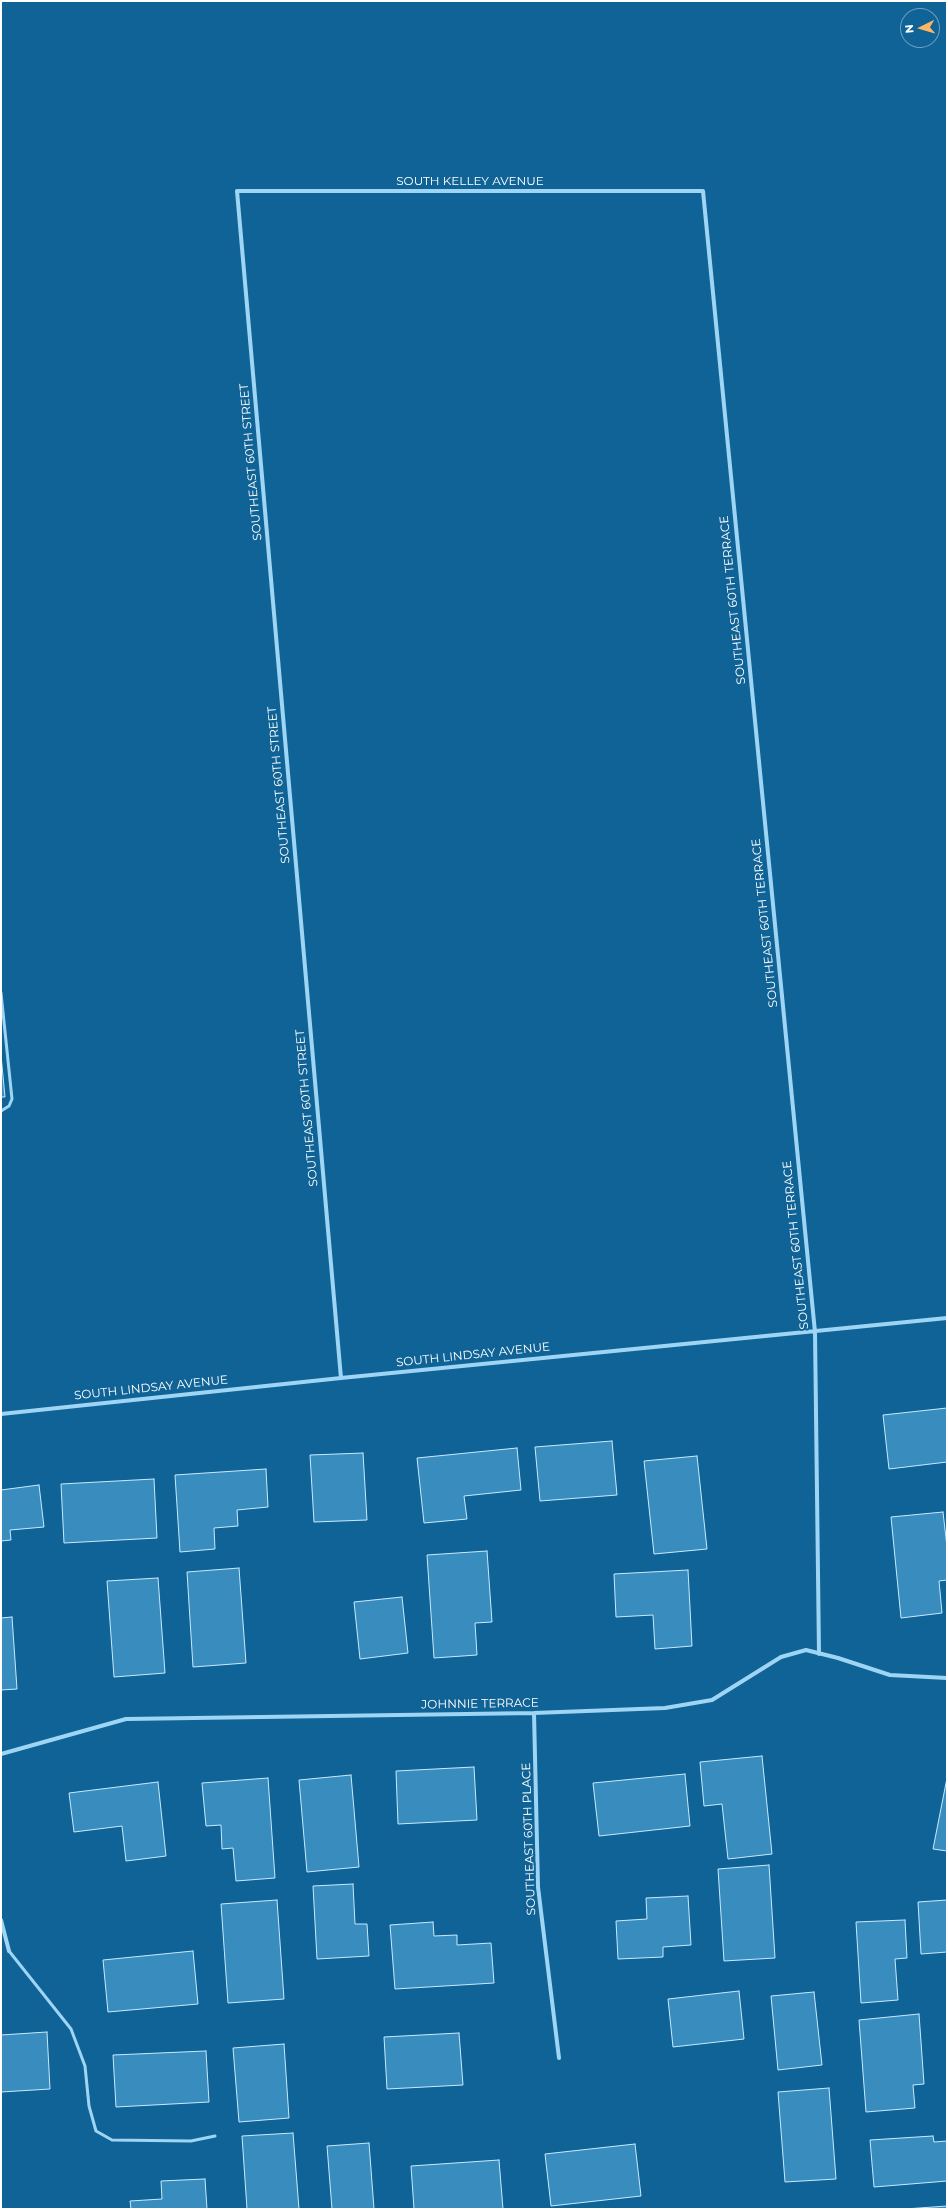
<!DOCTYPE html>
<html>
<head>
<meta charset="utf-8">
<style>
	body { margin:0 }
	#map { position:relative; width:948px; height:2210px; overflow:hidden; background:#106396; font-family:Montserrat,sans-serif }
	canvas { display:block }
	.frame { position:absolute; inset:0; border:2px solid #fff; pointer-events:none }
	.north { position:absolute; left:900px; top:8px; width:40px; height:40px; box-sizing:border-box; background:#106396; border:1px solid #70a1c0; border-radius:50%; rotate:265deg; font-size:11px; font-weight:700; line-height:16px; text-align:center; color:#fff }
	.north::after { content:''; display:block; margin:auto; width:14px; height:18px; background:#ffb662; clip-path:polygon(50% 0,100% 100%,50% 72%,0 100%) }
</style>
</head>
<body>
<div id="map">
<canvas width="948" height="2210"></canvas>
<div class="frame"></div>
<div class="north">N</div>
</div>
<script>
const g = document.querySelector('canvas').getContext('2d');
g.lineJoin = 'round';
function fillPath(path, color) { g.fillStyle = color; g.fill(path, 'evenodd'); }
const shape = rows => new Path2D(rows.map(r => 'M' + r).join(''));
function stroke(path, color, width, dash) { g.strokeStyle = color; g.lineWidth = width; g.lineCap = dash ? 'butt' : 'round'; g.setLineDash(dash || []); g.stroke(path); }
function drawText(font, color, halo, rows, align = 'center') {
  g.font = font + ' Montserrat,sans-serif'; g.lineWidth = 4; g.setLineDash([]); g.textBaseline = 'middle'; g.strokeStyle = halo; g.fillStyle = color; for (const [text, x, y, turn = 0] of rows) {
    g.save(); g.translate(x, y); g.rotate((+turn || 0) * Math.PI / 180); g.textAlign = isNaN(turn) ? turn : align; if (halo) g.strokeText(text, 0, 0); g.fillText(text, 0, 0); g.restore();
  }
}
const building = shape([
	[1,1055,5,1097,1,1097,1,1055],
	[947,1408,947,1462,889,1469,883,1415,947,1408],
	[612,1441,617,1495,540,1501,535,1447,612,1441],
	[517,1448,521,1490,464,1496,467,1519,424,1523,417,1458,517,1448],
	[363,1453,367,1520,314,1522,310,1455,363,1453],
	[697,1456,707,1549,654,1554,644,1461,697,1456],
	[266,1469,268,1507,237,1510,238,1526,214,1528,215,1549,180,1552,175,1475,266,1469],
	[154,1479,157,1538,64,1543,61,1484,154,1479],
	[39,1485,44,1527,10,1530,11,1540,1,1541,1,1490,39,1485],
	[943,1512,947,1547,947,1580,939,1581,942,1613,901,1618,891,1517,943,1512],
	[487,1551,492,1622,475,1623,477,1655,434,1658,427,1555,487,1551],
	[239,1568,246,1663,193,1667,187,1572,239,1568],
	[688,1570,692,1646,655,1649,653,1615,616,1617,614,1574,688,1570],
	[158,1578,165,1673,114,1677,107,1581,158,1578],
	[402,1597,408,1653,360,1659,354,1602,402,1597],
	[12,1617,17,1689,1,1690,1,1618,12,1617],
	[762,1756,772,1854,728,1859,722,1804,704,1806,700,1762,762,1756],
	[474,1767,477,1820,398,1824,396,1771,474,1767],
	[685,1774,690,1826,599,1836,593,1783,685,1774],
	[351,1775,359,1867,307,1872,299,1780,351,1775],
	[268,1778,275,1878,236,1881,233,1848,222,1849,221,1825,206,1826,202,1783,268,1778],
	[947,1778,947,1851,933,1849,947,1778],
	[158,1782,166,1856,126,1861,122,1826,74,1832,69,1793,158,1782],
	[769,1865,775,1958,724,1961,718,1869,769,1865],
	[353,1884,355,1924,367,1924,369,1956,317,1959,313,1886,353,1884],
	[688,1896,691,1945,663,1947,663,1957,618,1959,616,1921,647,1919,646,1898,688,1896],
	[277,1900,284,1999,228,2003,221,1904,277,1900],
	[947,1900,947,1952,921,1954,918,1902,947,1900],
	[905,1920,907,1958,895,1959,898,2000,861,2003,856,1922,905,1920],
	[433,1922,434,1936,457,1935,457,1945,491,1943,494,1983,395,1989,390,1925,433,1922],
	[193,1951,198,2004,108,2012,103,1960,193,1951],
	[739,1991,744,2039,673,2047,668,1999,739,1991],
	[814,1992,822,2065,778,2070,771,1996,814,1992],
	[919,2014,924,2084,913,2085,915,2108,866,2112,859,2020,919,2014],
	[47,2032,50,2089,1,2092,1,2035,47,2032],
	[459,2033,463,2085,387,2089,384,2037,459,2033],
	[284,2044,289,2118,239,2122,233,2048,284,2044],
	[206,2051,209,2102,116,2107,113,2055,206,2051],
	[829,2088,836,2179,785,2182,778,2092,829,2088],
	[293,2133,299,2209,247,2209,242,2136,293,2133],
	[933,2136,934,2142,947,2141,947,2181,874,2187,870,2140,933,2136],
	[369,2143,374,2209,332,2209,327,2146,369,2143],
	[635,2144,641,2196,551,2206,545,2154,635,2144],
	[499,2160,503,2209,414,2209,411,2166,499,2160],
	[205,2179,207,2209,131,2209,130,2201,162,2199,161,2181,205,2179],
	[947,2206,947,2209,905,2209,947,2206]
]);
fillPath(building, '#398dbe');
stroke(building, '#c7eafe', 1);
stroke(shape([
	[1,993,12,1099,9,1106,1,1111],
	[9,1951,71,2029,85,2066,89,2106,96,2131,112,2140,191,2141,215,2136]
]), '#9fd5f4', 3);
stroke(shape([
	[341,1378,237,191,703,191,815,1332,819,1654],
	[1,1414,341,1378,947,1318],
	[534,1713,538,1887,559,2058],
	[1,1754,126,1719,534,1713,665,1708,712,1700,781,1657,806,1650,838,1658,890,1675,947,1678],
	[1,1920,9,1951]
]), '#9fd5f4', 4);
drawText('12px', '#fff', '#106396', [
	["SOUTH KELLEY AVENUE",470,181],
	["SOUTHEAST 60TH STREET",251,462,-95],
	["SOUTHEAST 60TH TERRACE",733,600,-96],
	["SOUTHEAST 60TH STREET",279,785,-95],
	["SOUTHEAST 60TH TERRACE",765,923,-96],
	["SOUTHEAST 60TH STREET",307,1108,-95],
	["SOUTHEAST 60TH TERRACE",796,1245,-96],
	["SOUTH LINDSAY AVENUE",473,1355,-6],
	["SOUTH LINDSAY AVENUE",151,1388,-6],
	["JOHNNIE TERRACE",480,1704,-1],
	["SOUTHEAST 60TH PLACE",529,1839,-92]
]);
</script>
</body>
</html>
